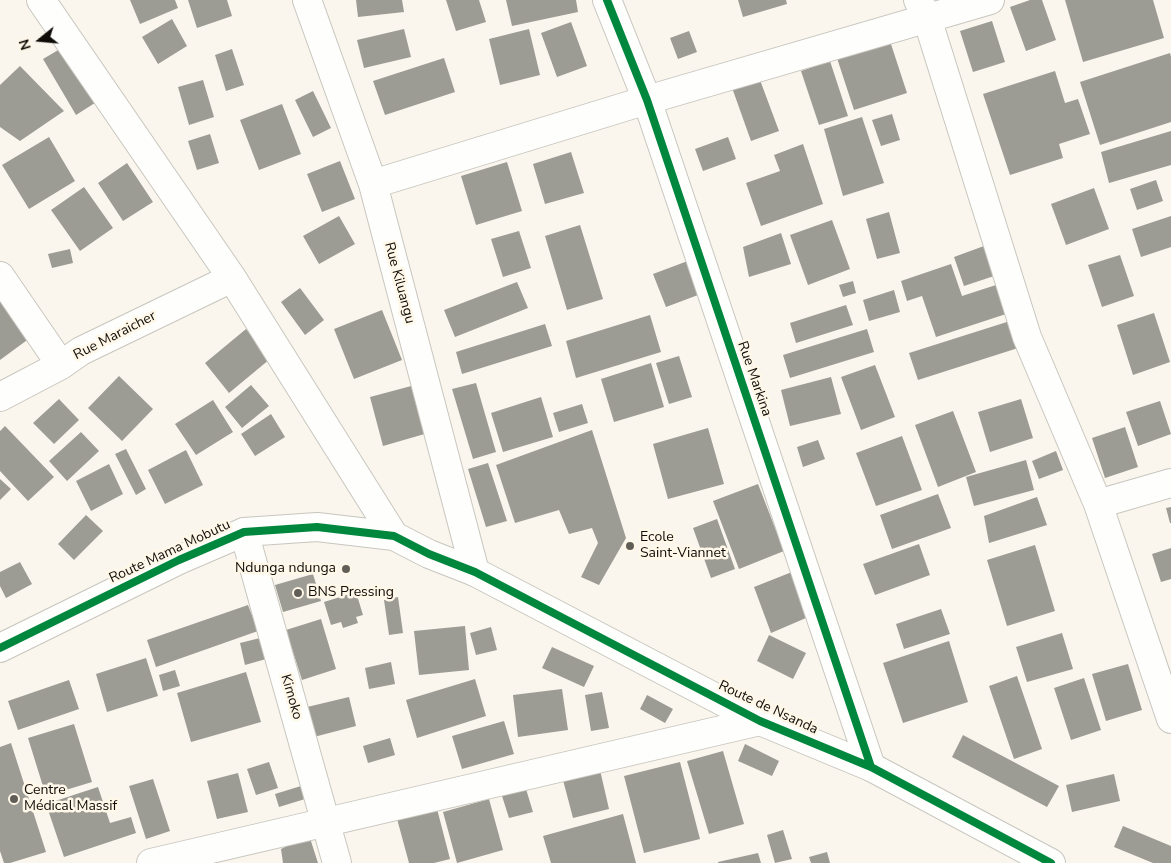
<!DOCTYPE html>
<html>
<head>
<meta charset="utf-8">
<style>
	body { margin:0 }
	#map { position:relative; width:1171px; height:863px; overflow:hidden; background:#faf6ed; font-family:"Nunito Sans",sans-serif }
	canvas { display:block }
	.north { position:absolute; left:15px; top:15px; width:50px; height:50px; -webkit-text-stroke:4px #fff8e8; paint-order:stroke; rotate:253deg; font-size:14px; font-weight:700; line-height:20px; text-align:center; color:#0f0c08 }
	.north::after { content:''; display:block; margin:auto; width:18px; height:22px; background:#0f0c08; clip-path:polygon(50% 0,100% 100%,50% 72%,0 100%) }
</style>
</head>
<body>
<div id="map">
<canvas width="1171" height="863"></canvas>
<div class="north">N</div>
</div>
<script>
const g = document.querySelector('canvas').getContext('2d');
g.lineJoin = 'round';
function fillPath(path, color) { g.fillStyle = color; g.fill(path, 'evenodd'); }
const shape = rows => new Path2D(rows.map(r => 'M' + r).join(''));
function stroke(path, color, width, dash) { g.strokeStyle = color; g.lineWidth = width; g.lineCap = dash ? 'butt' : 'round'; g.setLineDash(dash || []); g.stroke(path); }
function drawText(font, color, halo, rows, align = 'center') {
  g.font = font + ' "Nunito Sans",sans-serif'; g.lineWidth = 5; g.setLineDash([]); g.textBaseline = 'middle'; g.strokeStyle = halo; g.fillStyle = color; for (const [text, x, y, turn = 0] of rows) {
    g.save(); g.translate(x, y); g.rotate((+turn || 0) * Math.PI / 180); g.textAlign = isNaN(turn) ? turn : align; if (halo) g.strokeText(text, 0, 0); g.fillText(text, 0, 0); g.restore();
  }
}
fillPath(shape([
	[130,0,175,0,178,8,140,24],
	[188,0,227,0,232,16,197,28],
	[356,0,402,0,404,12,358,17],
	[446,0,479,0,486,22,456,31],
	[506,0,576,0,578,12,512,26],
	[738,0,786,0,787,4,743,17],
	[1030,0,1042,0,1056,40,1026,51,1010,7],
	[1065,0,1153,0,1164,38,1083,62],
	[172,19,187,46,158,64,142,37],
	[992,21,1005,62,973,72,960,31],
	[571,22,587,66,557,77,541,33],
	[404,29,411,57,364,68,357,40],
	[529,29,540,75,500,85,489,39],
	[689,31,697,52,678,59,670,38],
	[889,38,907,93,854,110,836,55],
	[65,46,98,101,76,115,43,59],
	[232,49,244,85,226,91,215,55],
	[1170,53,1171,57,1171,122,1100,145,1080,82],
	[444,58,455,92,385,115,373,81],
	[830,61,848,116,819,125,801,71],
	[20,66,64,111,20,141,0,127,0,85],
	[1055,71,1065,103,1078,99,1090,134,1059,144,1063,158,1010,175,983,94],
	[757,72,779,131,751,141,730,82],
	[203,80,214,117,189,125,178,87],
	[313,91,331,128,313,137,295,100],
	[282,104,301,154,259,170,240,120],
	[892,114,900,140,881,146,872,120],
	[862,117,884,183,843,196,824,129],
	[1171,131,1171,165,1109,183,1101,152],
	[210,134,219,163,197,170,188,141],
	[49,137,75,181,29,209,2,165],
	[728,137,736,159,703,171,695,149],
	[803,144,823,204,761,226,746,183,780,171,774,155],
	[571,152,584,193,545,204,533,164],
	[340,161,355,199,322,212,307,174],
	[507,162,522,211,476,225,461,176],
	[127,163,153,202,123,221,98,183],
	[1156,180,1163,201,1137,210,1130,189],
	[84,187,113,228,80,251,51,210],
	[1094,188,1109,229,1066,245,1051,204],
	[889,212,900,253,877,259,866,219],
	[339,216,355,244,319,264,303,236],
	[1171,216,1171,247,1141,257,1132,229],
	[832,220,850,269,808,285,790,235],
	[580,225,603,299,567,310,545,236],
	[519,231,531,268,503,277,491,239],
	[781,233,791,264,749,277,743,247],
	[984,246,994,276,964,286,954,257],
	[70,249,73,263,52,268,48,254],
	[1120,255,1134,296,1102,307,1088,265],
	[693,259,706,292,666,307,653,274],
	[951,264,962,296,996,285,1006,314,936,337,922,296,907,301,901,281],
	[853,281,856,293,843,297,839,285],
	[517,282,528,308,455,337,444,310],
	[0,288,34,335,0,360],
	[300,288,324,320,305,335,281,302],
	[894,290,900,312,869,321,863,300],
	[846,305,853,325,796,343,790,323],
	[382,310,402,360,354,379,334,329],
	[1154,313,1170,362,1133,375,1117,325],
	[650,315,661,352,576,378,566,341],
	[1010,321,1018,348,918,380,909,353],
	[545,324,552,346,462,374,456,352],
	[246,329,270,359,229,393,205,363],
	[867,329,874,352,790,378,783,355],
	[679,356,692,397,669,404,656,363],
	[651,363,664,407,614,422,601,379],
	[875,365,895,417,861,430,841,377],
	[119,376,153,409,122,441,88,408],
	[831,377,841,414,790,426,781,390],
	[476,383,496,452,473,459,452,389],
	[251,385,269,406,242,428,225,407],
	[415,385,428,433,383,446,370,397],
	[541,397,553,437,503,452,491,413],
	[59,399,79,420,54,444,33,423],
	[1021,399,1033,438,990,452,978,412],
	[213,400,233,432,196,455,175,424],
	[1160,401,1171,434,1138,446,1126,412],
	[582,404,588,423,559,432,553,413],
	[953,411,976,472,938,487,915,425],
	[271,414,285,437,255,456,241,434],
	[5,426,54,477,28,501,0,471,0,431],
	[1125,427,1138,467,1105,478,1092,438],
	[708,428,724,484,668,499,653,444],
	[592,430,626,538,599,585,581,577,598,543,592,528,569,534,559,510,515,523,496,465],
	[81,432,99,451,67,481,49,461],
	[902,436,922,490,876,506,856,453],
	[818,440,825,459,803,467,797,447],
	[126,449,146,489,136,495,115,454],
	[186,450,203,485,165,504,148,470],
	[1056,451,1063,470,1039,479,1032,461],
	[1026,460,1034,490,974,506,966,477],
	[488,463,507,521,486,527,468,469],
	[109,464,123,494,91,511,76,481],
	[0,479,11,489,0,500],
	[758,484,784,551,739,569,713,501],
	[938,494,951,528,892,549,880,515],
	[1037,497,1047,525,989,543,984,516],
	[1171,507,1171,523,1170,523,1166,508],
	[86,515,103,531,74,560,58,544],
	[717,519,735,569,711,578,693,528],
	[919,544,930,575,875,595,863,564],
	[1035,545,1055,611,1007,626,987,560],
	[1171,548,1171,579,1161,582,1152,554],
	[20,562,32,584,6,598,0,586,0,572],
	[797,570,813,615,771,633,754,587],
	[313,574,321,601,283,612,275,585],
	[356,592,363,615,356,617,358,623,343,628,341,622,331,625,324,602],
	[398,597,403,633,389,635,384,600],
	[248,605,258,631,156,667,147,640],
	[941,609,950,634,904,649,896,624],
	[321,619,336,669,302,680,286,630],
	[465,626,469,670,419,675,414,631],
	[491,627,497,650,476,655,470,633],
	[1062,633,1073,669,1027,682,1016,647],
	[769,635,806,653,793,679,757,661],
	[260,638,266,659,245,665,240,643],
	[949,641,968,702,903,723,883,663],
	[552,647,594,666,584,687,542,668],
	[146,658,158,696,107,712,96,674],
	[391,662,395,684,369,689,365,668],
	[1128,664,1142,710,1106,721,1092,674],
	[175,670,180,686,163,691,159,675],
	[246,672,261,722,191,742,177,693],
	[1017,676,1042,749,1014,759,989,686],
	[1084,678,1101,730,1071,740,1054,688],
	[475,679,486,716,417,738,406,700],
	[69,680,79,709,18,730,8,701],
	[562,689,568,730,518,737,513,695],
	[602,692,609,728,591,731,585,695],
	[647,695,673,709,665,723,640,709],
	[349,697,356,726,310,738,303,708],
	[504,721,514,754,462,769,452,736],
	[74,724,92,782,46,796,28,738],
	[963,735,1059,786,1047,807,952,757],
	[390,738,395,755,368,763,363,746],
	[11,743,46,852,10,863,4,863,0,851,0,747],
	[745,744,779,761,772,776,738,761],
	[723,751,744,824,709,834,687,761],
	[269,762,278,788,256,795,247,769],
	[680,762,700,839,644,853,624,776],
	[600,770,609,809,573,818,563,780],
	[238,773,248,812,217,819,207,781],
	[1114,774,1120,801,1072,812,1066,785],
	[153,779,170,831,146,839,129,786],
	[301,786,305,799,279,807,275,794],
	[98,787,110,823,131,817,136,833,64,857,46,804],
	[526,789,533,812,509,818,502,796],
	[489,799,503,850,457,863,443,812],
	[436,805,450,859,434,863,409,863,396,815],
	[623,814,636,863,551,863,543,836],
	[1123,826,1171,846,1171,863,1153,863,1114,847],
	[783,830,792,859,775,863,767,835],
	[309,835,318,863,283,863,281,849],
	[827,852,830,863,811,863,809,857],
	[758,853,761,863,718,863,718,862]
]), '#9c9b94');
const minor = shape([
	[41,0,232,278,394,536],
	[307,0,373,184,475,572],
	[607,0,647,100,871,767],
	[918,0,927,18,1027,337,1098,504,1171,719],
	[373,184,647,100,990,0],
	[0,276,61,365],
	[0,397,61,365,81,351,232,278],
	[1098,504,1171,483],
	[244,532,337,863],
	[151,863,760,721]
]);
const tertiary = shape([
	[0,648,179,560,244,532,317,527,394,536,429,554,475,572,760,721,871,767,1051,863]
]);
stroke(minor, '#c8c6bf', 30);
stroke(tertiary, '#c8c6bf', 30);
stroke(minor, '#fefefc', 28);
stroke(tertiary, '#fefefc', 28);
stroke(shape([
	[607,0,647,100,871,767],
	[0,648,179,560,244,532,317,527,394,536,429,554,475,572,760,721,871,767,1051,863]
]), '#00873e', 8);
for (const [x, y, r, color] of [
	[630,546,5,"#615e58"],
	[346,569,5,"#615e58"],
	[298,593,5,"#615e58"],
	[14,799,5,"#615e58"]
]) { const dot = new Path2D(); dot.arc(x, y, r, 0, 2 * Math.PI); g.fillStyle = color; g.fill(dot); stroke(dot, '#fff8e8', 2); }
drawText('14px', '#0f0c08', '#fff8e8', [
	["Rue Kiluangu",399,283,75],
	["Rue Maraicher",115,336,-27],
	["Rue Markina",754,379,71],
	["Route Mama Mobutu",170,552,-25],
	["Kimoko",291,697,74],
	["Route de Nsanda",768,708,25]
]);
drawText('14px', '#0f0c08', '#fff8e8', [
	["Ecole",640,538],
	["Saint-Viannet",640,554],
	["Ndunga ndunga",336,569,"right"],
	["BNS Pressing",308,593],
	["Centre",24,791],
	["Médical Massif",24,807]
], 'left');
</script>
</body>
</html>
